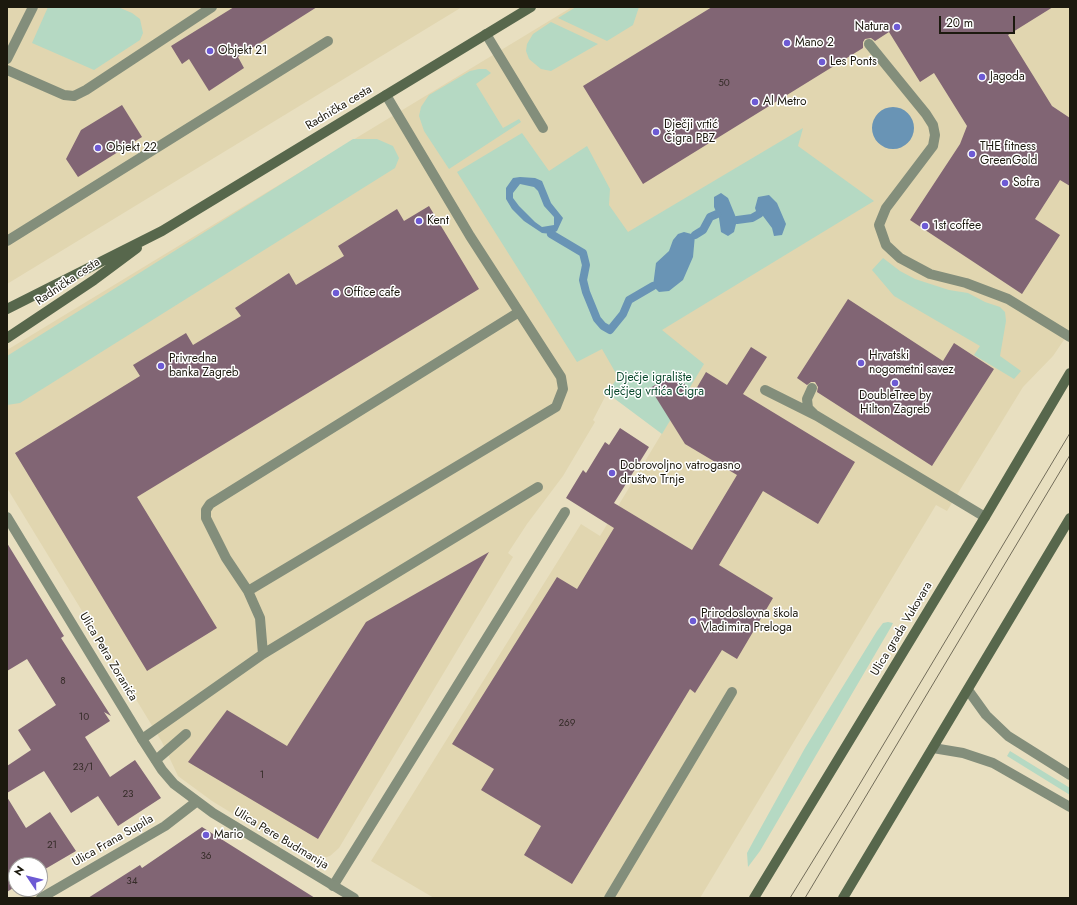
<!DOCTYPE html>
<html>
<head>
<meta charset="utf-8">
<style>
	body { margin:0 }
	#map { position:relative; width:1077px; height:905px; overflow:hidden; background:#e8dfc0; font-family:Jost,sans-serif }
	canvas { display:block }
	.frame { position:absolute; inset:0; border:8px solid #1c190e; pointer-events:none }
	.north { position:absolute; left:8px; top:857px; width:40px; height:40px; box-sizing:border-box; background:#fff; border:1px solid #a4a39f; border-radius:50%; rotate:305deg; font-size:11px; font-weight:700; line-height:16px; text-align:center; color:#1c190e }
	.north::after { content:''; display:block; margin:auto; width:14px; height:18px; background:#6d5ad4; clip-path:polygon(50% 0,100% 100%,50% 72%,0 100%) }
	.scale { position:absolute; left:939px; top:16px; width:76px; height:18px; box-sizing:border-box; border:2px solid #1c190e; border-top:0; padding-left:5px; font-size:12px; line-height:14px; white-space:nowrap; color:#1c190e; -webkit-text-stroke:3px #fff; paint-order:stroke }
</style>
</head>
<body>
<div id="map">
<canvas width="1077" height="905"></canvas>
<div class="frame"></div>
<div class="north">N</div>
<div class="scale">20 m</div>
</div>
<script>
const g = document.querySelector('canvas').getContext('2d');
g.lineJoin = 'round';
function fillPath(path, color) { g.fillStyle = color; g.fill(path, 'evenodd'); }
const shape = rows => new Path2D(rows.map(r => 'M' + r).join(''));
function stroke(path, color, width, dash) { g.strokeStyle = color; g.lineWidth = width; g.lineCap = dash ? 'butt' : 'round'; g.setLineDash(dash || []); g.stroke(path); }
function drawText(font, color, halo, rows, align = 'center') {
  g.font = font + ' Jost,sans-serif'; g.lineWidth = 3; g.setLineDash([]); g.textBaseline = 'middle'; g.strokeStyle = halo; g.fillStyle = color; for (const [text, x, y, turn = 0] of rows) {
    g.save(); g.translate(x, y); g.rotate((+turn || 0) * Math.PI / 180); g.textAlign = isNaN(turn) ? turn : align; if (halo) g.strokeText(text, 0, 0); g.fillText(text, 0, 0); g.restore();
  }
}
fillPath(shape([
	[7,7,462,7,7,284],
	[572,7,1070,7,1070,331,1053,356,1023,387,947,511,936,505,700,898,434,898,371,861,581,524,600,536,703,365,607,393,593,420,595,422,563,476,527,524,508,553,513,557,339,848,330,856,314,861,307,859,212,801,178,776,162,742,7,488,7,350]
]), '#e1d6b0');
fillPath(shape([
	[48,7,118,7,132,13,140,19,143,33,140,40,94,70,32,43],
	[576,7,639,7,633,25,607,41,558,18],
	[551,22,598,44,551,71,541,69,529,59,526,51,527,44,533,34],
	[479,69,486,69,491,73,476,84,503,128,519,119,521,122,449,169,424,131,419,116,421,107,429,95,470,71],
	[803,128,798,146,874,201,662,330,704,364,662,434,607,393,618,377,602,349,577,362,457,172,522,133,549,171,587,146,610,189,609,205,628,232],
	[353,139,377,139,393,146,399,158,395,168,20,403,7,405,7,356],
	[883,258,900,271,915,279,949,290,968,293,985,302,1000,307,1005,312,1006,321,1000,356,1021,371,1014,379,974,355,980,346,894,296,872,270],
	[888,622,893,623,891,627,760,851,748,867,747,853,754,840,805,748,877,631,883,623],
	[1010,751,1070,788,1070,795,1007,756]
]), '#b5d9c3');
fillPath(shape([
	'872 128a21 21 0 1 1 42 0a21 21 0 1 1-42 0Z',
	[520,177,535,178,542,181,551,203,563,218,557,231,551,234,542,233,524,221,512,209,506,199,506,188,513,178],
	[520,184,534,187,538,191,544,206,554,217,554,225,542,227,535,222,519,206,513,198,513,193],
	[721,193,728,198,737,220,734,232,728,236,721,232,719,218,714,207,714,197],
	[769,195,777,203,786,224,782,235,774,236,772,228,763,216,757,214,755,208,758,197],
	[684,232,695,235,693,257,683,280,669,291,659,292,653,286,656,263,669,251,673,240,678,234]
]), '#6994b5');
stroke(shape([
	[737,220,752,218,759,214],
	[551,234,583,253,586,265,583,280,586,292,597,319,603,326,610,330,623,314,629,300,653,286],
	[695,235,703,230,710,217,717,214]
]), '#6994b5', 8);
fillPath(shape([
	[234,7,317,7,238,57,244,68,209,91,189,59,182,64,171,46],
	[712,7,1053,7,1008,35,1052,106,1070,118,1070,186,1060,180,1035,219,1060,235,1022,294,910,220,960,144,967,126,934,73,920,82,889,32,875,41,871,38,865,39,863,42,863,48,643,184,583,86],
	[122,105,142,137,78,177,66,159,81,130],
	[429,206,479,289,137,497,217,628,147,671,15,453,140,376,133,365,186,333,193,345,241,316,235,308,289,273,296,285,344,256,338,246,397,209,404,221],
	[848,299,943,361,954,343,994,369,932,466,817,392,818,387,815,382,811,382,807,385,797,378],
	[751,347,767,357,743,394,855,462,818,524,763,491,719,565,773,598,737,659,722,650,695,693,690,689,572,884,524,855,541,826,481,790,494,769,452,744,557,577,577,589,614,528,566,498,583,470,586,473,605,442,609,445,620,428,649,447,614,503,692,550,737,475,685,444,650,388,677,372,692,396,706,372,727,385],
	[7,543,64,636,61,638,111,716,104,712,110,721,85,737,110,777,135,760,161,798,118,826,98,796,71,813,44,771,7,793,7,766,31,750,18,730,56,705,27,659,7,671],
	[489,552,318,839,188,762,227,710,287,746,366,622],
	[7,797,26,828,50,812,76,851,40,872,40,865,16,865,16,886,7,892],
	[202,827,315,898,88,898,140,865,142,868]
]), '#816574');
stroke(shape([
	[486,34,543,128],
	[869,44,926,114,933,125,935,135,933,146,886,208,879,225,886,245,900,258,930,274,966,283,1008,299,1070,337],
	[7,59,33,7],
	[7,70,64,95,74,96,86,90,212,7],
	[7,241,328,41],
	[812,388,807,399,808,408,815,415],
	[765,390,817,416,985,517],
	[248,591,556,407,563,389,561,377,470,236,386,95],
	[263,654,260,618,248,591,226,558,206,518,206,510,210,504,519,312],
	[142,739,263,654,538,487],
	[156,760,186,734],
	[333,886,565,512],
	[609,898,732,692]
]), '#838e7b', 10);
stroke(shape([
	[7,517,142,739,162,770,174,784,213,813,354,898],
	[968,690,986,715,1008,736,1070,775],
	[933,748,963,753,993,763,1070,807],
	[41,898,165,826,196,802]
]), '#838e7b', 10);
stroke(shape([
	[7,309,162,231,531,7],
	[7,338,94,280,137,248],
	[754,898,985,517,1070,373],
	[843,898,1070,518]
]), '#57674c', 10);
stroke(shape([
	[790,898,846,807,1070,433],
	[805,898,1070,455]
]), '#726c59', 1);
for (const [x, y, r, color] of [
	[897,27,4,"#6d5ad4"],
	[787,43,4,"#6d5ad4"],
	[210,51,4,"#6d5ad4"],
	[822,62,4,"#6d5ad4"],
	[982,77,4,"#6d5ad4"],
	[755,102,4,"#6d5ad4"],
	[656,132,4,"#6d5ad4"],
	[98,148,4,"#6d5ad4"],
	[972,154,4,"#6d5ad4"],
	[1005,183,4,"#6d5ad4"],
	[419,221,4,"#6d5ad4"],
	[925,226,4,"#6d5ad4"],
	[336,293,4,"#6d5ad4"],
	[861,363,4,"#6d5ad4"],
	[161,366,4,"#6d5ad4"],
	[895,383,4,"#6d5ad4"],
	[612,473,4,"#6d5ad4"],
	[693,621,4,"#6d5ad4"],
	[206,835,4,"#6d5ad4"]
]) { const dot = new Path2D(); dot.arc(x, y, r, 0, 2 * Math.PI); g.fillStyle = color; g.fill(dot); stroke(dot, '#fff', 1.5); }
drawText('10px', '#352c28', null, [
	["50",724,84],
	["8",63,682],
	["10",84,718],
	["269",567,724],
	["23/1",83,768],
	["1",262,776],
	["23",128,795],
	["21",52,846],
	["36",206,857],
	["34",132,882]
]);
drawText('12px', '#1c190e', '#fff', [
	["Natura",889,27,"right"],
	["Mano 2",795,43],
	["Objekt 21",218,51],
	["Les Ponts",830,62],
	["Jagoda",990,77],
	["Al Metro",763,102],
	["Dječji vrtić",664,125],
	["Čigra PBZ",664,139],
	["THE fitness",980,147],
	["GreenGold",980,161],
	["Objekt 22",106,148],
	["Sofra",1013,183],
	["Kent",427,221],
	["1st coffee",933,226],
	["Office cafe",344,293],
	["Hrvatski",869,356],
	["nogometni savez",869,370],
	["Privredna",169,359],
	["banka Zagreb",169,373],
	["DoubleTree by",895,396,"center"],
	["Hilton Zagreb",895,410,"center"],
	["Dobrovoljno vatrogasno",620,466],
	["društvo Trnje",620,480],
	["Prirodoslovna škola",701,614],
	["Vladimira Preloga",701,628],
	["Mario",214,835]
], 'left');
drawText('12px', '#1c190e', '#fff', [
	["Radnička cesta",339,108,-31],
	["Radnička cesta",68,282,-34],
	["Ulica grada Vukovara",902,629,-59],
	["Ulica Petra Zoranića",108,657,59],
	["Ulica Pere Budmanija",281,839,31],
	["Ulica Frana Supila",113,841,-30]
]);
drawText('12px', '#0b4a2e', '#fff', [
	["Dječje igralište",654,378],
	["dječjeg vrtića Čigra",654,392]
]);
</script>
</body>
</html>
